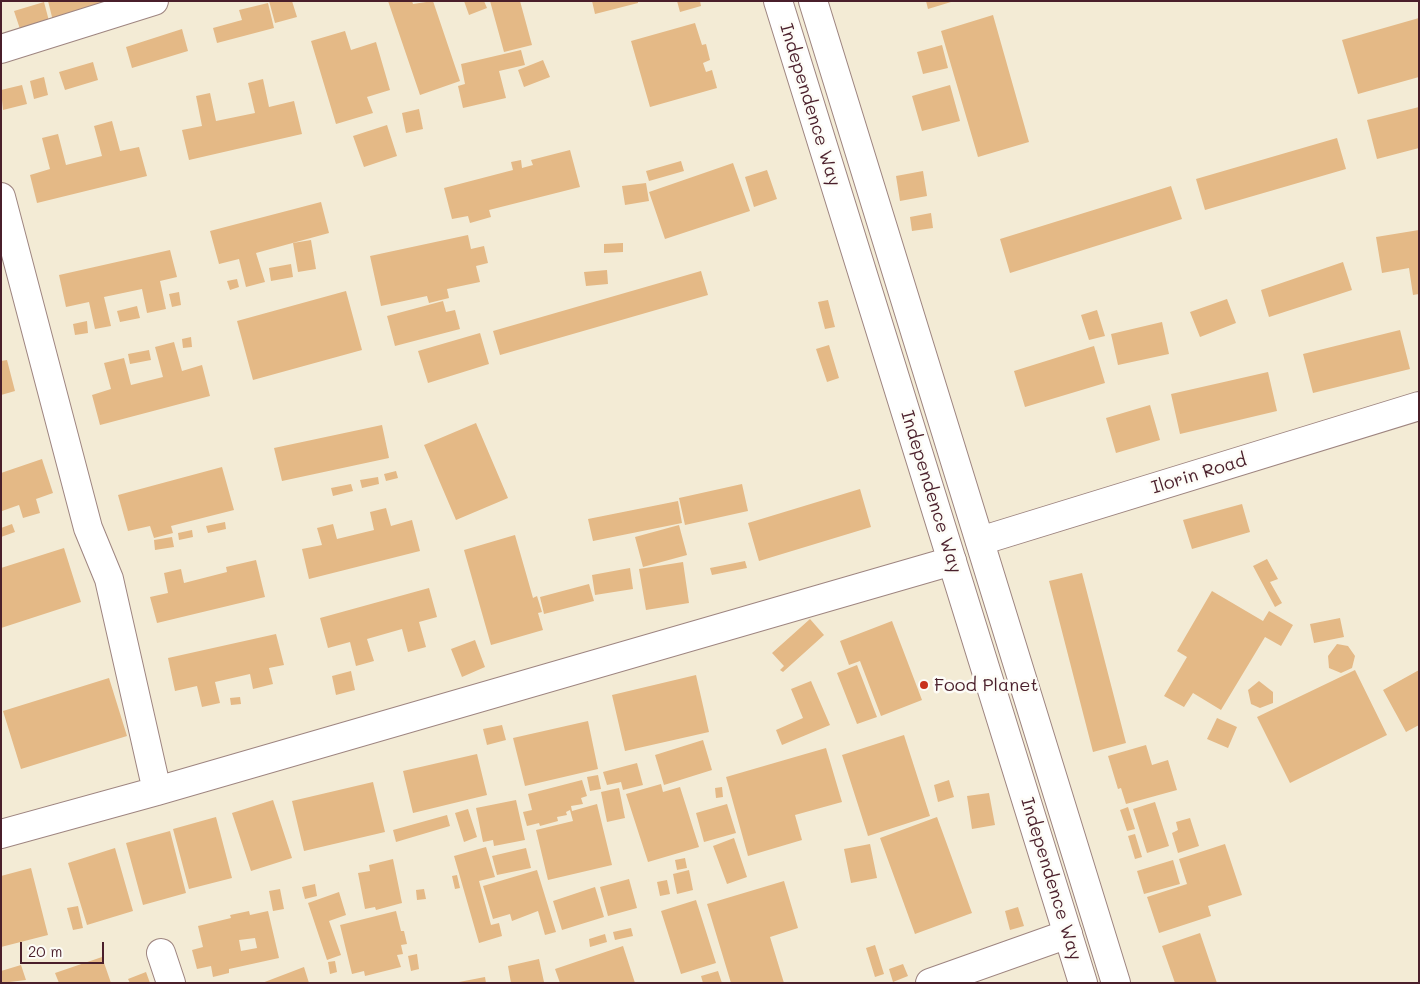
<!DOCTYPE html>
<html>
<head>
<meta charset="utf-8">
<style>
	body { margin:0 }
	#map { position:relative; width:1420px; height:984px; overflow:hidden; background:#f3ebd5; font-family:Mali,sans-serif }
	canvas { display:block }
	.frame { position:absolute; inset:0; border:2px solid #4a1f2b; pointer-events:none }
	.scale { position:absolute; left:20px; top:942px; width:84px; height:22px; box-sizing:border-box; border:2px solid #4a1f2b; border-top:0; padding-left:6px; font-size:15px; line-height:18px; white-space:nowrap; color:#4a1f2b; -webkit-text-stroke:4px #fdfcf7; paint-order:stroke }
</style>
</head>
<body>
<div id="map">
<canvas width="1420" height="984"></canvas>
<div class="frame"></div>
<div class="scale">20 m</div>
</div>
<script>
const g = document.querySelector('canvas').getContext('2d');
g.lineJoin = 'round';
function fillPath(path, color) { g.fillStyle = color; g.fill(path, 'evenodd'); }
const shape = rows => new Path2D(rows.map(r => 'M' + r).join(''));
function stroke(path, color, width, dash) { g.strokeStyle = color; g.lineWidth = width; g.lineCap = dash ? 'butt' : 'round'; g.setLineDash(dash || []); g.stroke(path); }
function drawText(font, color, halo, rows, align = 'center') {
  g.font = font + ' Mali,sans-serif'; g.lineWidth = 5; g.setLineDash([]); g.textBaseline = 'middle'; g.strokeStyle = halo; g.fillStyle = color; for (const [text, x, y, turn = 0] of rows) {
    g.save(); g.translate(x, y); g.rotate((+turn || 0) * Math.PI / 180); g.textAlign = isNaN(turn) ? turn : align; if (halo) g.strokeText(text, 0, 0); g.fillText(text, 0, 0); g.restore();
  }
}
fillPath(shape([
	[48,1,112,1,53,21],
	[269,1,292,1,297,17,275,23],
	[388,1,412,1,413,4,433,1,460,81,420,95],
	[464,1,484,1,487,8,469,15],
	[490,1,520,1,532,45,504,52],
	[592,1,638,1,638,3,595,14],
	[677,1,700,1,701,6,680,12],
	[926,1,951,1,951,2,928,9],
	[44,2,49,21,20,29,14,11],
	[268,3,274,28,217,43,213,28,242,20,239,10],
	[993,15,1029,142,978,157,941,31],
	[1419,18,1419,77,1358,94,1342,40],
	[695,23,702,45,706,44,710,60,703,63,706,72,712,70,717,88,650,107,631,41],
	[182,29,188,51,132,68,126,47],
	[345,31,351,50,376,42,390,90,367,97,373,113,336,124,311,41],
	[942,45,948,68,923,74,917,52],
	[521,50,525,65,499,71,506,98,463,108,458,86,465,84,461,64],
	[543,60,550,77,524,87,518,70],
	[93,62,98,80,65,90,59,72],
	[44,77,48,95,34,99,30,81],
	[263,79,269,107,294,101,302,134,189,160,182,130,202,126,196,96,210,93,216,121,255,113,248,83],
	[22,85,27,104,3,110,1,90],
	[950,85,960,121,922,131,912,96],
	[1419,107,1419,148,1377,159,1367,120],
	[419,109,423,129,406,133,402,113],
	[112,121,120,151,139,147,147,176,37,203,30,175,50,169,42,138,58,134,66,165,102,156,94,126],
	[387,125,397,156,364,167,353,136],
	[1337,138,1346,169,1205,210,1196,179],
	[570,150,580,187,489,210,491,217,470,223,468,216,452,219,444,188,513,170,511,162,521,160,522,168,533,165,531,160],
	[681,161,684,171,649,181,646,171],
	[733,163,750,211,665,239,649,192],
	[767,170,777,199,754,207,745,177],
	[923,171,927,196,900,201,896,176],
	[646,183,649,201,625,205,622,186],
	[1171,186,1182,219,1010,273,1000,239],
	[321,202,329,233,256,253,265,282,246,287,239,259,219,264,210,231],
	[931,213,933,228,912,231,910,217],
	[1419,230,1419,294,1413,295,1409,268,1382,273,1376,237],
	[468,235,471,249,484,246,488,263,476,266,480,282,447,289,449,298,429,303,427,296,381,306,370,256],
	[311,240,316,269,298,272,293,243],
	[623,243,623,252,604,253,604,244],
	[170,250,177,277,160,281,166,309,147,313,142,289,104,297,111,326,95,329,89,302,66,307,59,275],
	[1343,262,1352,290,1269,317,1261,290],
	[291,264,293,277,271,281,269,268],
	[607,270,608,284,586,286,584,272],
	[701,271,708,295,500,355,493,331],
	[237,279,239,287,230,290,227,281],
	[346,291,362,350,253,380,237,321],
	[179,292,181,305,172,307,169,294],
	[1227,299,1236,323,1200,337,1190,312],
	[828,300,835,327,825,329,818,302],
	[443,301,446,312,455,310,460,329,395,346,387,316],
	[137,306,140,318,120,322,117,311],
	[1097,310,1105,336,1089,340,1081,315],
	[87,321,88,333,75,335,73,324],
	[1162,322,1169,354,1118,365,1111,334],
	[1400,330,1410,369,1313,393,1303,354],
	[480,333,489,364,428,383,418,351],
	[191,337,192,347,183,348,182,339],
	[174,342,182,371,202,365,210,396,100,425,92,395,111,389,104,363,124,358,131,385,163,377,155,347],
	[829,345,839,378,827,382,816,349],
	[1094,346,1105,383,1025,407,1014,371],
	[149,350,151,360,130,364,128,354],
	[7,360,15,391,1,395,1,361],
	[1268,372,1277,411,1180,434,1171,394],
	[1150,405,1160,440,1116,453,1106,418],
	[476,423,508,498,456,520,424,445],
	[382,425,389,458,282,481,274,448],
	[42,459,53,493,36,499,40,513,23,518,19,505,2,511,1,473],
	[222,467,234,510,171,526,173,533,154,538,150,526,128,531,118,495],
	[396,471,398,478,386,481,384,474],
	[378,477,379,484,362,488,360,480],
	[351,484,353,491,333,496,331,488],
	[742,484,748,511,685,525,679,498],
	[860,489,871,527,759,561,748,523],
	[678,501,682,523,593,541,588,519],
	[1242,504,1250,532,1192,549,1183,520],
	[386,508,391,526,412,520,420,551,309,579,302,549,322,545,317,528,333,524,337,539,374,530,370,512],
	[225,522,226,529,208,533,206,526],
	[12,524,15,532,1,537,1,528],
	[679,525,687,555,643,567,635,537],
	[192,530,193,537,179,540,178,533],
	[515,535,533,598,537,596,542,612,538,613,543,630,491,645,464,550],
	[172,537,174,547,155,550,154,540],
	[64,548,81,602,1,628,1,568],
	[1267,559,1278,579,1270,582,1282,603,1275,607,1253,566],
	[256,560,265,597,157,623,150,597,168,593,164,573,181,569,184,583,227,572,226,567],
	[745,561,747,568,712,575,710,568],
	[683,562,689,603,646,610,639,569],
	[630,568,633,589,595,595,592,575],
	[1082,573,1126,743,1093,752,1049,581],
	[589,584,594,601,544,614,540,597],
	[429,588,437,617,419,622,426,647,408,652,402,629,367,639,374,661,356,666,350,642,328,648,320,618],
	[1212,591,1263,621,1269,611,1293,625,1281,646,1265,637,1221,710,1193,693,1184,707,1164,696,1187,657,1177,651],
	[1340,618,1344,637,1314,643,1310,624],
	[810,619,824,635,783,672,780,670,784,666,772,653],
	[892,621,922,700,881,716,860,661,849,665,840,641],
	[276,634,284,665,269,668,273,684,253,689,250,674,215,682,220,703,202,707,197,686,175,691,168,658],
	[475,640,485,667,462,677,451,649],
	[1337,644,1348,646,1355,656,1352,668,1341,673,1329,668,1328,656],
	[857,665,877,717,857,724,837,673],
	[1355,670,1387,735,1290,783,1257,717],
	[1419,670,1419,725,1406,732,1383,690],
	[351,671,355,690,336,695,332,676],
	[696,675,709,732,625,751,612,695],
	[109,678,127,736,21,769,3,711],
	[811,681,830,725,782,745,776,730,803,718,791,689],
	[1259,681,1273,692,1273,703,1260,708,1251,704,1248,690],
	[240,697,241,704,231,705,230,698],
	[1217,718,1237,727,1228,748,1207,739],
	[588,721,598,769,525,786,513,738],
	[502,725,506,740,487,745,483,729],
	[904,735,930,816,868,836,842,755],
	[703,740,712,770,664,785,655,755],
	[1146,745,1152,765,1168,760,1177,790,1126,804,1121,788,1118,789,1108,756],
	[826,748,842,802,795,815,802,840,748,856,726,777],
	[477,754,487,795,413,813,403,771],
	[637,763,643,785,623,790,621,782,607,785,603,772],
	[598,775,601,789,590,791,587,777],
	[582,780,587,796,581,798,583,804,571,806,572,811,597,804,612,865,548,880,536,830,573,821,570,810,566,812,567,815,557,817,558,821,540,826,539,823,527,826,523,812,532,810,528,794],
	[949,780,954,797,938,802,934,785],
	[373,782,385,832,304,851,292,801],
	[661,784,663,792,680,787,699,847,648,862,626,794],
	[722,787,723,797,716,798,715,788],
	[619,788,625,818,607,822,601,792],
	[989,793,995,825,972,829,967,796],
	[273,800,292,858,251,871,232,813],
	[516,800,525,840,494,846,493,840,483,842,476,808],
	[1155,802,1169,846,1147,853,1133,809],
	[727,804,736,833,704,842,696,813],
	[1128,807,1135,829,1127,831,1120,810],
	[468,809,477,837,464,842,455,813],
	[447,815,450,826,396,842,393,830],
	[216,817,232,878,189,889,173,829],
	[937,817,972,913,915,934,880,838],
	[1190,818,1199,846,1178,853,1172,833,1178,830,1176,822],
	[170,831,186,893,143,905,126,843],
	[1135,834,1142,857,1135,859,1128,836],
	[734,838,747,877,727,884,713,846],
	[870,844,877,878,851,883,844,849],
	[1225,844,1242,895,1208,906,1211,916,1159,933,1147,897,1187,884,1179,859],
	[486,847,495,877,479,881,491,925,499,923,502,936,479,943,454,856],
	[115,848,133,911,87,925,68,863],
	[526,848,531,868,497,875,492,856],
	[685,858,687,868,677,870,675,860],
	[393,859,402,903,376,910,375,907,365,909,358,873,370,871,369,865],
	[1173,860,1180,884,1144,894,1137,871],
	[31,868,48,935,1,947,1,876],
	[537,870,556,932,545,935,538,911,512,921,510,914,493,919,483,886],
	[689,870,693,890,677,894,673,874],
	[457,875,460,888,455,889,452,876],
	[629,879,637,908,608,916,600,887],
	[667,880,670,894,660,896,657,882],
	[784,881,798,928,770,937,784,983,731,983,707,904],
	[315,884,317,896,305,899,302,887],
	[595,887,604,917,562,930,553,901],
	[280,889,284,909,273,911,269,891],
	[424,889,426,899,417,900,416,890],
	[339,892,346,915,329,921,341,955,327,960,308,903],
	[696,900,716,963,681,974,661,911],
	[78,906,83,928,73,930,67,908],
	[1018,907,1024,926,1010,930,1005,911],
	[249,911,250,915,268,911,279,958,229,969,229,973,213,977,211,966,197,969,192,950,203,947,198,926,231,918,230,915],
	[255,938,257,948,241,951,239,940],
	[396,911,401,931,404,931,407,944,401,945,403,954,397,955,401,967,365,976,364,971,352,974,340,925],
	[631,928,633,936,615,940,613,932],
	[1200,933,1217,983,1175,983,1162,946],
	[605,934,607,942,590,947,589,939],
	[875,945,884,974,875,977,866,948],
	[623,946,635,983,560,983,555,969],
	[417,954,419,969,411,971,408,956],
	[102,957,111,983,59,983,55,973],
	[539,959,544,982,511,983,508,966],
	[335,961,337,972,330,974,328,962],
	[903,964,908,976,893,982,889,969],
	[21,965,26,980,1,983,1,971],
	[304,967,309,983,262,983],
	[718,971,722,983,703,983,701,976],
	[146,972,150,983,130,983,128,979],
	[485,977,486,983,459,983,459,982]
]), '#e4b986');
const minor = shape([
	[1,49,154,1],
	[1,197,88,528,109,579,157,791],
	[980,541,1419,406],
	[1,834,157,791,952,561],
	[161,953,171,983],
	[930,983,1068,934]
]);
const secondary = shape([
	[778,1,1083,983],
	[813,1,1116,983]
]);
stroke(minor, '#9e8580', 30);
stroke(secondary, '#9e8580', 30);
stroke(minor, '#fff', 28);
stroke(secondary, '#fff', 28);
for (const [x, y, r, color] of [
	[924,685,5,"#c8321e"]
]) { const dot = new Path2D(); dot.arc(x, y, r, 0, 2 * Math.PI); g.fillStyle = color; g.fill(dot); stroke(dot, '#fdfcf7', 2); }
drawText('18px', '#4a1f2b', '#fdfcf7', [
	["Independence Way",810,105,73],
	["Ilorin Road",1199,474,-17],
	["Independence Way",931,492,73],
	["Independence Way",1051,879,73]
]);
drawText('18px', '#4a1f2b', '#fdfcf7', [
	["Food Planet",934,685]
], 'left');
</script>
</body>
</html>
